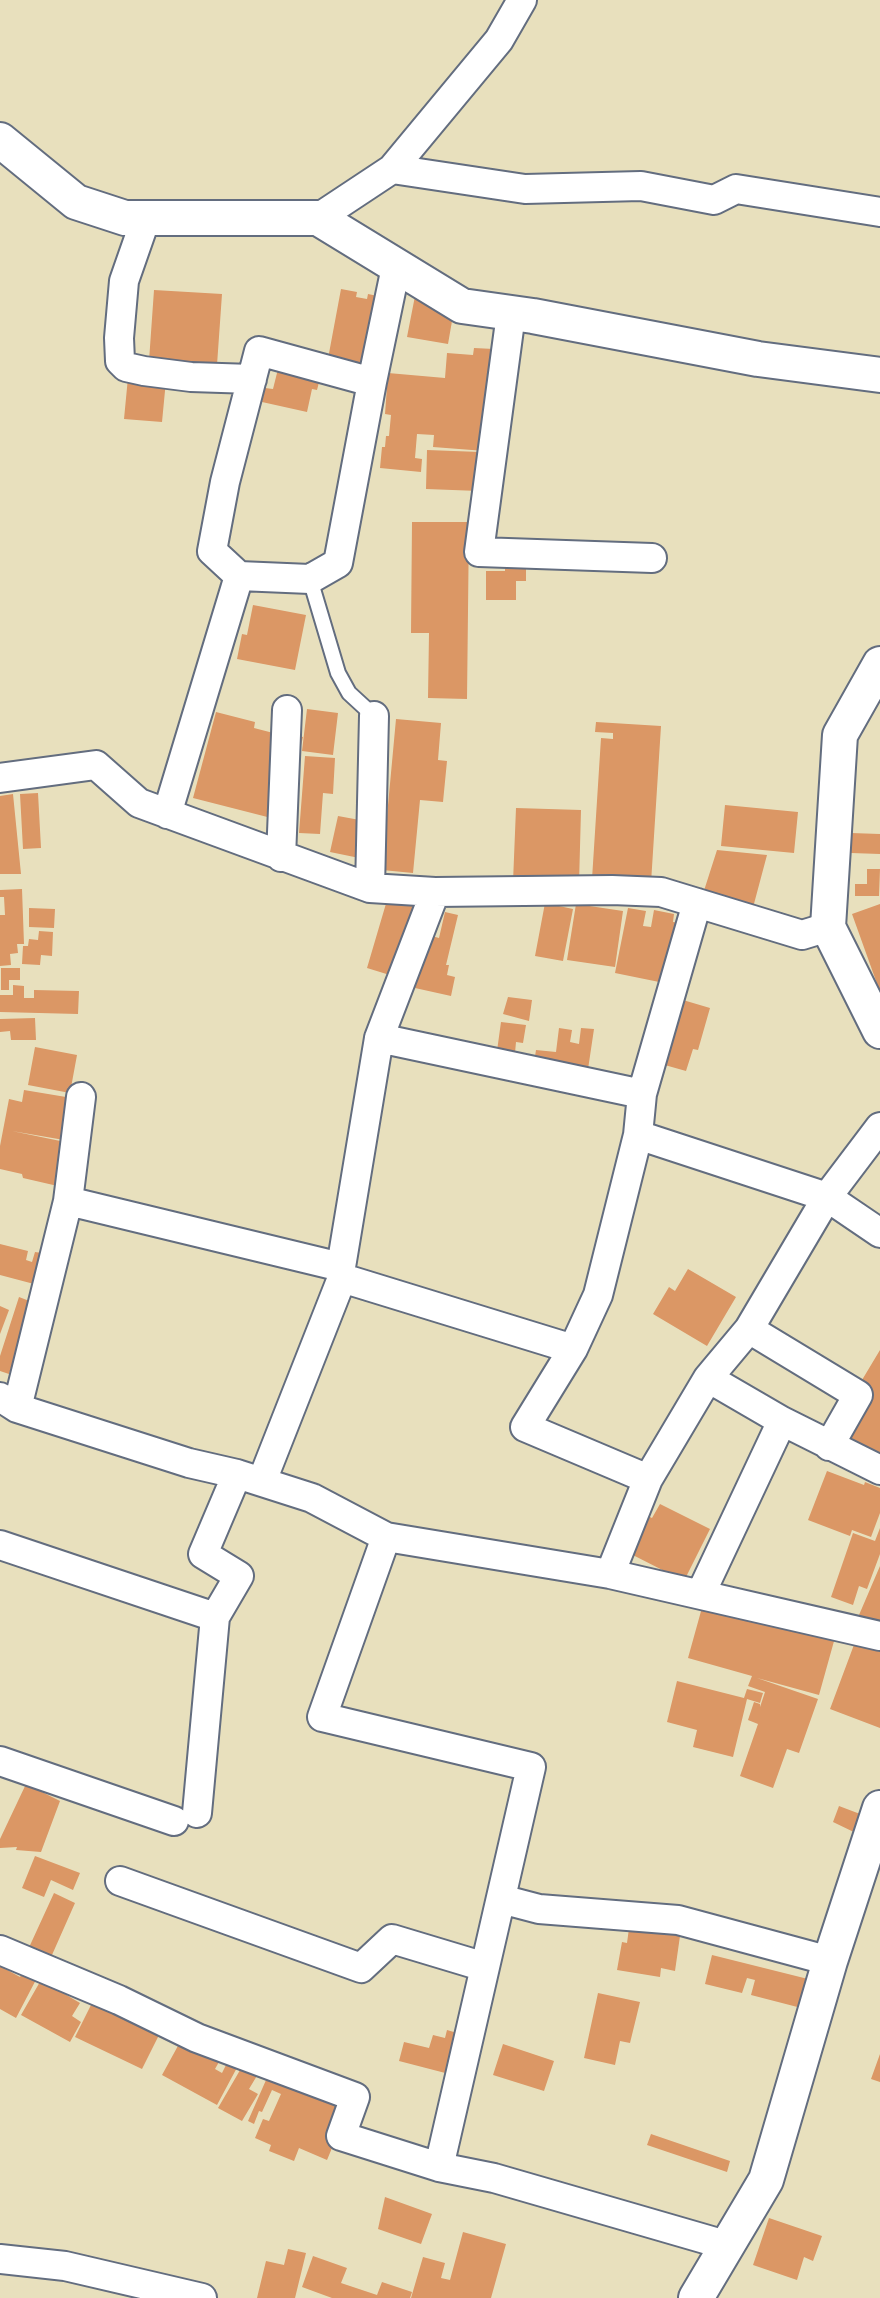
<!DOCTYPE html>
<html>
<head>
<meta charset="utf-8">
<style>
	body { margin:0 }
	canvas { display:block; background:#e8e0bd }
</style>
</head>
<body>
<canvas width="880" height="2298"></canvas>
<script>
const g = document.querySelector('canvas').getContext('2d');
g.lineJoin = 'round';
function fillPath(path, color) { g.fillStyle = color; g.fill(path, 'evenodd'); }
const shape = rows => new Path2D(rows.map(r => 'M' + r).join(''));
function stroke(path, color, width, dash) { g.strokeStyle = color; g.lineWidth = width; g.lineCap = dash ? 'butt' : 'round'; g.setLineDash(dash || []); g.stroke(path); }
fillPath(shape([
	[341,289,357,292,356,297,367,299,368,294,402,301,380,367,327,364],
	[154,290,222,294,217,365,149,361],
	[415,296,455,304,448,344,407,337],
	[474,348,494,349,485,451,433,447,434,435,417,434,415,458,422,459,421,472,380,468,382,447,385,447,386,436,389,436,391,415,385,414,388,373,445,378,447,353,473,355],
	[281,357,323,367,317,390,312,389,307,412,262,402,265,388,273,389],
	[129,367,167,370,162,422,124,419],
	[427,450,480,452,479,491,426,489],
	[412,522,469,522,467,699,428,698,429,633,411,633],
	[505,568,526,568,526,581,516,581,516,600,486,600,486,571,505,571],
	[253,605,306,615,295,670,237,659,242,634,247,635],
	[307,709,338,713,333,755,302,751],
	[216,712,255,722,254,728,281,735,283,732,303,737,283,821,193,798],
	[396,719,441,723,438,760,447,761,443,802,420,800,413,873,382,870],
	[596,722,661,726,651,883,592,879,601,738,613,739,613,733,595,732],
	[305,756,335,758,333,794,323,793,320,834,299,833],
	[38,793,41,848,23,849,20,794],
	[13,794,21,874,0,874,0,796],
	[725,805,798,812,794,853,721,846],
	[516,808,581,810,579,884,513,882],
	[338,816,376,823,369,860,330,852],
	[851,833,880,834,880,854,851,853],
	[717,850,767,855,751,915,701,900],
	[867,869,880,869,879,896,855,896,855,884,867,884],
	[22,889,24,944,17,944,18,953,10,954,11,965,0,966,0,915,5,915,4,897,0,897,0,890],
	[390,890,429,901,406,980,367,968],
	[545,903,573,909,563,961,535,956],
	[576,904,623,911,615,967,567,960],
	[880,904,880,992,852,914],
	[29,908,55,909,54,928,29,927],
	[628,908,646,911,643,926,651,927,654,910,674,914,673,922,681,923,669,984,615,973],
	[445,912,458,915,446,965,449,965,447,975,455,977,451,996,415,988,428,935,439,938],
	[39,931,53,932,52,956,41,955,40,965,22,964,23,946,28,946,29,939,38,940],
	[1,968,20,968,20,980,9,980,9,990,1,990],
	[13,985,24,986,24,998,34,998,34,990,79,991,78,1014,0,1012,0,995,13,995],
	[666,995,710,1008,698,1050,693,1049,686,1071,647,1060],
	[508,997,532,1000,529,1021,503,1014],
	[35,1018,36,1040,11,1040,10,1031,0,1032,0,1019],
	[501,1022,526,1025,523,1043,516,1042,515,1053,497,1051],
	[559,1028,572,1030,570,1042,579,1044,581,1028,594,1029,587,1076,533,1069,536,1050,556,1052],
	[35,1047,77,1055,70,1093,28,1085],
	[24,1090,72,1098,64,1140,12,1131,70,1143,62,1187,23,1178,22,1174,0,1169,0,1146,9,1099,22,1102],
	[0,1244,28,1251,26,1260,32,1262,35,1252,42,1253,34,1284,0,1275],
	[688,1269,736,1297,707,1346,653,1314,669,1287,675,1291],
	[19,1297,32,1302,9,1374,0,1371,0,1356],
	[0,1306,9,1310,0,1334],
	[880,1350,880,1462,841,1440,856,1390],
	[827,1471,864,1485,865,1482,880,1488,880,1513,871,1537,852,1530,850,1536,808,1520],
	[660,1504,710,1529,684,1581,623,1550,642,1513,652,1518],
	[880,1528,880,1554,867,1589,859,1586,853,1605,831,1597,853,1533,875,1541],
	[880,1566,880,1625,859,1615],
	[703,1604,836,1634,819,1695,757,1678,818,1699,799,1753,787,1749,773,1788,740,1776,758,1724,748,1720,754,1702,760,1704,760,1707,765,1692,748,1686,752,1676,688,1658],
	[858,1634,880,1643,880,1728,830,1709],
	[677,1681,744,1698,747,1689,763,1693,760,1703,747,1699,733,1757,693,1747,697,1730,667,1722],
	[26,1784,60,1801,41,1852,16,1850,17,1847,0,1848,0,1839],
	[839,1806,868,1817,860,1835,833,1822],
	[35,1856,80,1873,73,1890,51,1880,44,1897,22,1888],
	[54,1893,75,1903,48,1964,26,1954],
	[630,1921,681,1929,675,1971,661,1968,660,1977,617,1970,622,1942,627,1943],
	[712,1955,816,1981,809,2010,751,1995,755,1980,747,1978,742,1993,705,1984],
	[0,1966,20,1977,25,1967,39,1974,16,2018,0,2009],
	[41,1980,80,2003,72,2016,81,2022,70,2042,21,2015],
	[97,1993,162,2029,142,2069,75,2037],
	[598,1993,640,2002,630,2043,620,2041,615,2065,584,2058],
	[447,2030,464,2035,453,2075,399,2061,404,2042,429,2048,433,2035,445,2038],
	[185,2033,224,2053,215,2069,222,2073,230,2057,240,2062,217,2105,162,2075],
	[503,2044,554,2061,544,2091,493,2075],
	[880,2054,880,2082,871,2079],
	[243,2065,258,2074,249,2089,258,2094,242,2121,218,2108],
	[270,2071,352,2100,327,2160,299,2148,294,2161,269,2151,271,2145,255,2138,263,2119,269,2121,281,2094,272,2090,262,2112,259,2111,254,2124,248,2121],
	[651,2134,730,2161,727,2172,647,2145],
	[385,2197,432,2214,421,2244,378,2229],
	[769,2218,822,2236,813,2261,804,2257,797,2280,753,2265],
	[463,2232,506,2244,491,2298,411,2298,423,2257,445,2263,441,2278,450,2280],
	[288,2249,306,2253,295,2298,257,2298,266,2261,284,2265],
	[313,2256,347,2268,341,2283,377,2295,382,2282,412,2292,410,2298,332,2298,302,2287]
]), '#db9765');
const service = shape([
	[310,579,338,673,349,693,374,716]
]);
const minor = shape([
	[392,169,525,189,641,186,714,200,736,189,880,212],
	[146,218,124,281,119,338,120,361,126,367,144,371,191,377,252,379],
	[318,218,392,169,499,40,522,0],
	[511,314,479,552,652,558],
	[372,382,396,267],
	[0,778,96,765,139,803,370,888,435,892,612,890,661,892,802,935,828,927],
	[167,814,239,576,212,551,225,482,259,351,372,382,338,563,310,579,239,576],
	[281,857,287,710],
	[370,888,374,716],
	[379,1038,435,892],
	[642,1094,697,903],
	[68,1201,341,1267,379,1038,642,1094,638,1135,827,1197,880,1233],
	[749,1329,858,1395,829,1446],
	[573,1349,598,1295,638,1135],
	[708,1378,782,1421,880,1470],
	[0,1397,17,1408,189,1463,237,1474,312,1498,386,1537,610,1574,880,1636],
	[17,1408,68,1201,81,1097],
	[262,1481,342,1278,573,1349,525,1427,648,1479],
	[386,1537,322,1717,531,1767,439,2167],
	[0,1545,215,1617,239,1576,203,1554,237,1474],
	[610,1574,648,1479,708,1378,749,1329,827,1197,880,1127],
	[701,1593,782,1421],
	[0,1761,174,1821],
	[197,1813,215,1617],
	[120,1881,361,1968,392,1939,485,1967],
	[501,1899,539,1909,678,1920,830,1961],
	[0,1950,119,2000,197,2038,355,2097,341,2136,439,2167,494,2178,729,2246],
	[0,2259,65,2266,202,2298]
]);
const tertiary = shape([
	[0,140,76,202,125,218,318,218,462,306,533,316,758,359,880,375],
	[880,664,840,735,828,927,880,1031],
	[696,2298,766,2180,830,1961,880,1808]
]);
stroke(service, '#636d7f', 18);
stroke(minor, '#636d7f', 32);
stroke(tertiary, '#636d7f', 38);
stroke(service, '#fff', 14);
stroke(minor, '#fff', 28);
stroke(tertiary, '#fff', 34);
</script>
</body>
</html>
